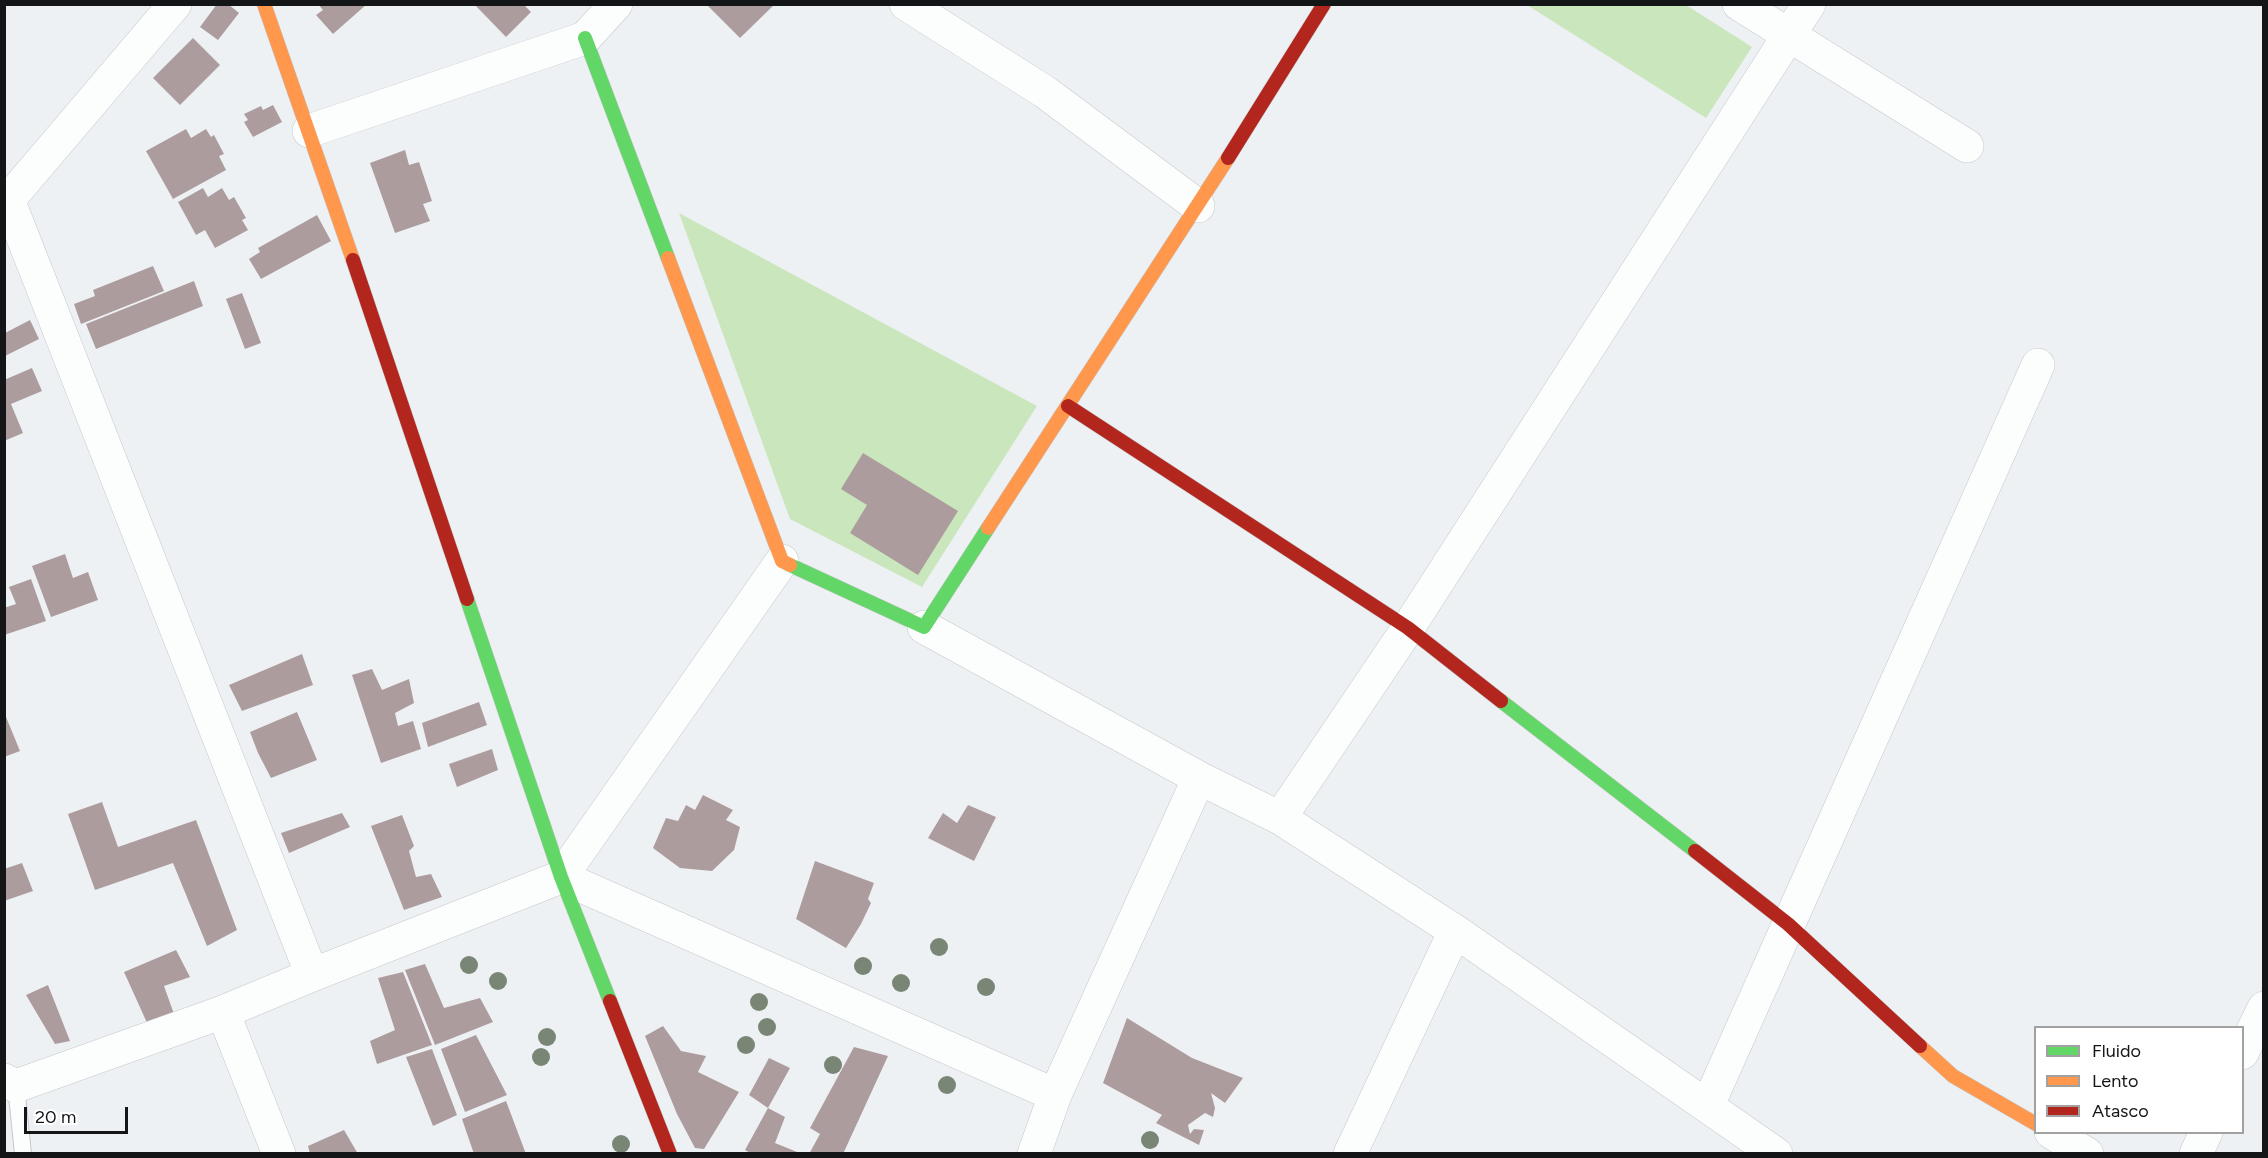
<!DOCTYPE html>
<html>
<head>
<meta charset="utf-8">
<style>
	body { margin:0 }
	#map { position:relative; width:2268px; height:1158px; overflow:hidden; background:#eef1f4; font-family:Figtree,sans-serif }
	canvas { display:block }
	.frame { position:absolute; inset:0; border:6px solid #131517; pointer-events:none }
	.legend { position:absolute; left:2034px; top:1026px; width:210px; height:108px; box-sizing:border-box; background:#fff; border:2px solid #a1a1a2; margin:0; padding:8px 10px; list-style:none; font-size:18px; color:#131517 }
	.legend li { display:flex; align-items:center; gap:12px; height:30px }
	.legend b { width:30px; border:2px solid #a1a1a2 }
	.scale { position:absolute; left:24px; top:1107px; width:104px; height:27px; box-sizing:border-box; border:3px solid #131517; border-top:0; padding-left:8px; font-size:18px; line-height:21px; white-space:nowrap; color:#131517; -webkit-text-stroke:4px #fff; paint-order:stroke }
</style>
</head>
<body>
<div id="map">
<canvas width="2268" height="1158"></canvas>
<div class="frame"></div>
<ul class="legend">
<li><b style="height:8px;background:#63d668"></b>Fluido</li>
<li><b style="height:8px;background:#ff974d"></b>Lento</li>
<li><b style="height:8px;background:#b3261e"></b>Atasco</li>
</ul>
<div class="scale">20 m</div>
</div>
<script>
const g = document.querySelector('canvas').getContext('2d');
g.lineJoin = 'round';
function fillPath(path, color) { g.fillStyle = color; g.fill(path, 'evenodd'); }
const shape = rows => new Path2D(rows.map(r => 'M' + r).join(''));
function stroke(path, color, width, dash) { g.strokeStyle = color; g.lineWidth = width; g.lineCap = dash ? 'butt' : 'round'; g.setLineDash(dash || []); g.stroke(path); }
fillPath(shape([
	[1527,5,1686,5,1752,47,1706,118],
	[679,213,1037,406,922,587,790,519]
]), '#cae6bc');
fillPath(shape([
	[217,4,228,4,239,13,218,40,200,27],
	[318,4,367,4,333,34,316,15,323,10],
	[474,4,523,4,531,12,506,37],
	[706,4,775,4,740,38],
	[193,38,220,65,180,105,153,78],
	[273,105,282,122,253,137,244,122,248,120,244,114,261,106,263,110],
	[186,129,191,138,206,129,211,137,214,135,224,154,219,156,226,170,173,199,146,151],
	[405,150,409,165,419,162,432,201,423,204,430,221,395,233,370,163],
	[203,188,208,197,222,188,229,200,234,197,246,218,242,220,248,230,215,248,205,230,196,235,178,202],
	[317,215,331,241,261,279,249,259,260,252,258,248],
	[153,266,164,291,81,324,74,304,95,296,93,290],
	[194,281,203,306,96,349,86,324],
	[242,293,261,343,245,349,226,299],
	[30,320,39,339,5,356,5,333],
	[32,368,42,391,11,404,23,433,4,441,4,380],
	[863,453,958,511,918,575,850,533,867,505,841,489],
	[65,554,73,578,88,572,98,600,51,617,32,566],
	[31,579,46,621,4,635,4,608,16,604,9,587],
	[302,654,313,685,242,711,229,685],
	[372,669,382,690,409,679,414,703,395,713,398,726,413,721,421,749,381,763,352,675],
	[479,702,487,725,428,747,422,723],
	[4,712,20,751,4,757],
	[297,712,317,760,271,778,258,753,250,732],
	[492,749,498,770,457,787,449,764],
	[703,795,733,810,726,820,740,827,734,850,712,871,680,868,653,848,666,818,678,821,686,805,695,810],
	[102,802,118,847,196,820,237,930,207,946,173,863,95,890,68,814],
	[968,805,996,817,974,861,928,838,943,813,957,823],
	[342,813,350,827,289,853,281,833],
	[402,815,414,846,409,851,416,877,431,874,442,897,404,910,371,826],
	[815,861,874,883,868,899,871,903,861,924,846,948,796,919],
	[22,863,33,891,4,901,4,869],
	[176,950,190,977,164,986,174,1014,148,1025,124,972],
	[425,964,444,1008,480,998,493,1022,435,1045,405,970],
	[403,972,432,1045,377,1064,370,1041,395,1030,378,978],
	[48,985,70,1041,55,1044,26,995],
	[1127,1018,1192,1058,1243,1078,1225,1103,1211,1093,1215,1108,1213,1117,1205,1113,1188,1125,1190,1134,1194,1129,1204,1130,1199,1145,1156,1123,1162,1115,1103,1083],
	[663,1026,681,1051,706,1056,698,1072,739,1092,704,1149,695,1148,677,1114,645,1036],
	[476,1035,507,1095,465,1112,441,1049],
	[854,1047,888,1056,843,1154,809,1154,820,1134,810,1128],
	[432,1049,457,1115,433,1126,406,1057],
	[769,1058,790,1068,768,1108,749,1095],
	[506,1101,526,1154,474,1154,462,1119],
	[768,1108,785,1117,775,1143,802,1154,752,1154,745,1150],
	[344,1130,358,1154,310,1154,308,1146]
]), '#ad9c9e');
const lane = shape([
	[16,1086,23,1154]
]);
const street = shape([
	[906,4,1045,92,1198,206],
	[1739,4,1967,146],
	[309,131,585,38,616,4],
	[9,202,312,975],
	[4,205,175,4],
	[924,627,1199,778,1280,818,1455,931,1776,1154],
	[1280,818,1408,628,1809,4],
	[561,877,782,561],
	[223,1012,279,1154],
	[2242,1053,2264,1008],
	[4,1080,16,1086,223,1012,312,975,561,877,1055,1095],
	[1708,1105,2038,365],
	[2051,1132,2087,1154],
	[1034,1154,1055,1095,1199,778],
	[1350,1154,1455,931],
	[2196,1154,2206,1132]
]);
const fast = shape([
	[585,38,668,258],
	[790,565,924,627,988,528],
	[467,599,561,877,610,1001],
	[1501,701,1695,851]
]);
const slow = shape([
	[264,4,353,260],
	[668,258,782,561,790,565],
	[988,528,1228,158],
	[1920,1046,1953,1076,2036,1124]
]);
const jam = shape([
	[1228,158,1324,4],
	[353,260,467,599],
	[1068,406,1408,628,1501,701],
	[1695,851,1788,924,1920,1046],
	[610,1001,670,1154]
]);
stroke(lane, '#c6c8ca', 18);
stroke(street, '#c6c8ca', 34);
stroke(fast, '#c6c8ca', 15);
stroke(slow, '#c6c8ca', 15);
stroke(jam, '#c6c8ca', 15);
stroke(lane, '#fcfdfd', 16);
stroke(street, '#fcfdfd', 33);
stroke(fast, '#63d668', 14);
stroke(slow, '#ff974d', 14);
stroke(jam, '#b3261e', 14);
g.fillStyle = '#7a8675';
for (const [x, y] of [
	[939,947],
	[469,965],
	[863,966],
	[498,981],
	[901,983],
	[986,987],
	[759,1002],
	[767,1027],
	[547,1037],
	[746,1045],
	[541,1057],
	[833,1065],
	[947,1085],
	[1150,1140],
	[621,1144]
]) { g.beginPath(); g.arc(x, y, 9, 0, 2 * Math.PI); g.fill(); }
</script>
</body>
</html>
